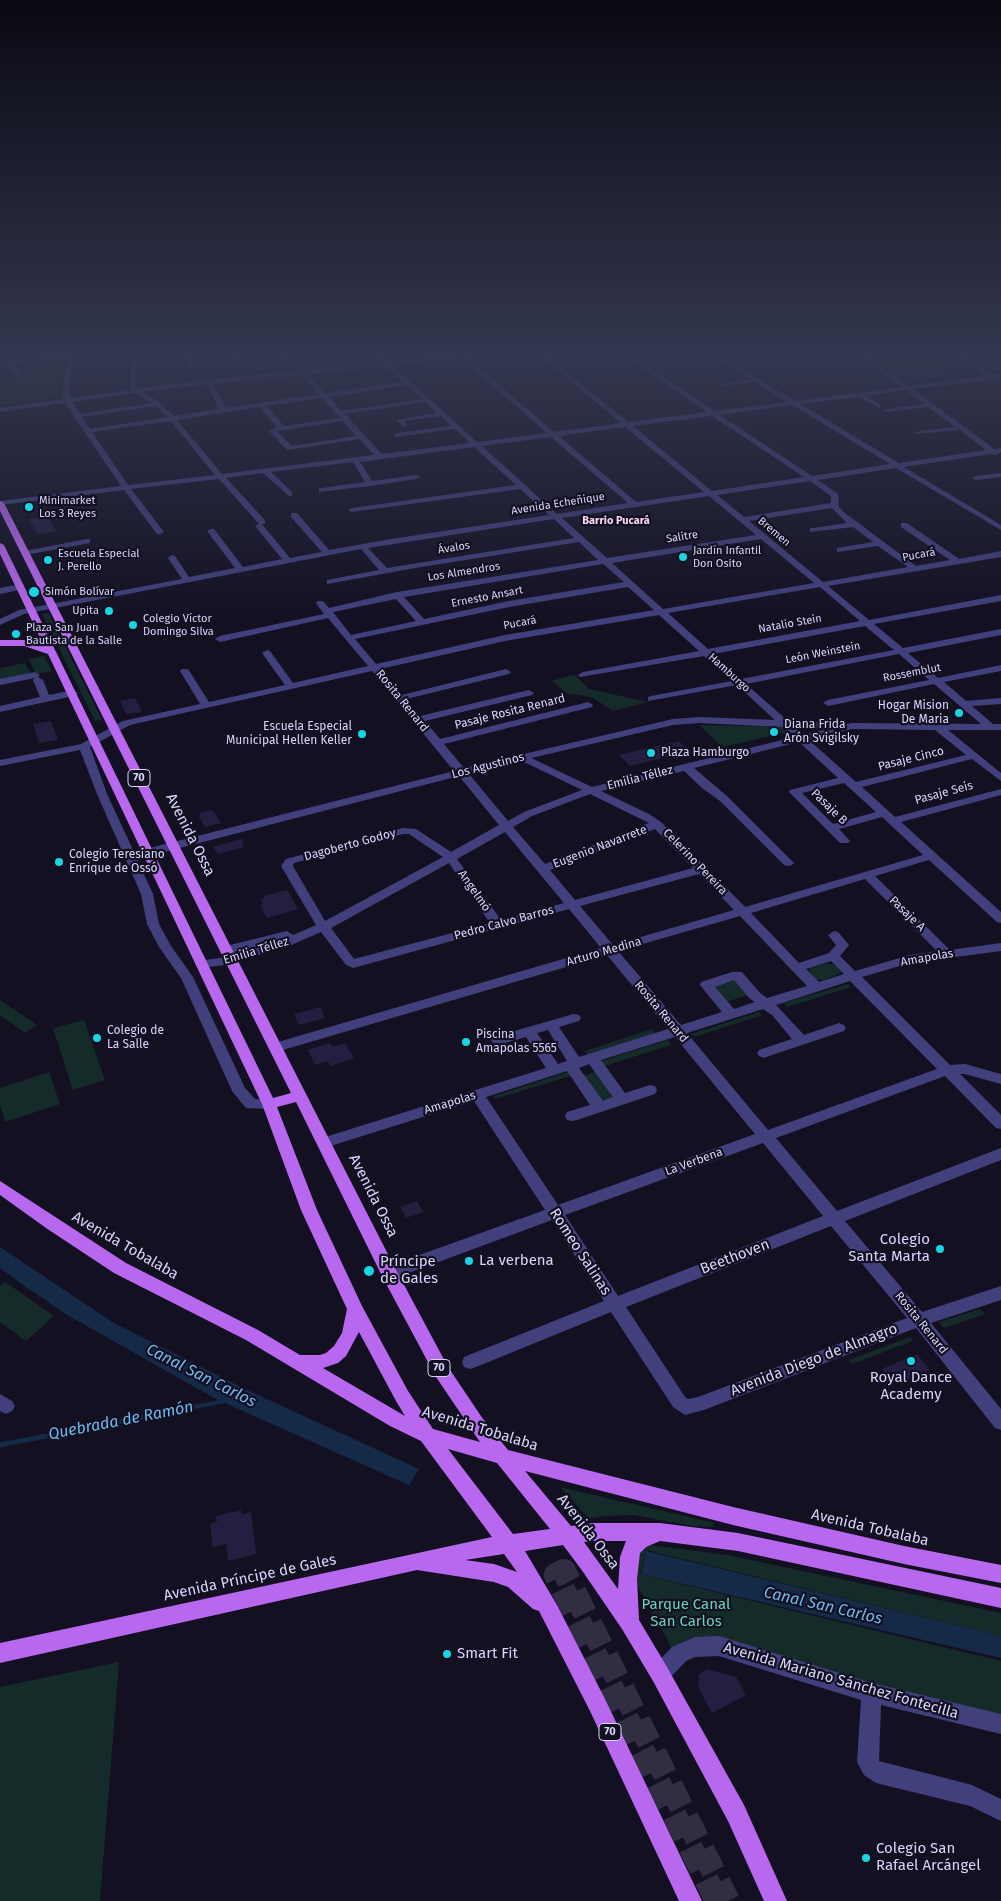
<!DOCTYPE html>
<html>
<head>
<meta charset="utf-8">
<style>
	body { margin:0 }
	canvas { display:block; background:#131022 }
</style>
</head>
<body>
<canvas width="1001" height="1901"></canvas>
<script>
const g = document.querySelector('canvas').getContext('2d');
g.lineJoin = 'round';
function fillPath(path, color) { g.fillStyle = color; g.fill(path, 'evenodd'); }
const shape = rows => new Path2D(rows.map(r => 'M' + r).join(''));
function stroke(path, color, width, dash) { g.strokeStyle = color; g.lineWidth = width; g.lineCap = dash ? 'butt' : 'round'; g.setLineDash(dash || []); g.stroke(path); }
function drawText(font, color, halo, rows, align = 'center') {
  g.font = font + ' "Fira Sans",sans-serif'; g.lineWidth = 4.5; g.setLineDash([]); g.textBaseline = 'middle'; g.strokeStyle = halo; g.fillStyle = color; for (const [text, x, y, turn = 0] of rows) {
    g.save(); g.translate(x, y); g.rotate((+turn || 0) * Math.PI / 180); g.textAlign = isNaN(turn) ? turn : align; if (halo) g.strokeText(text, 0, 0); g.fillText(text, 0, 0); g.restore();
  }
}
fillPath(shape([
	[940,355,951,355,957,360,923,363,930,369,892,372,878,362],
	[65,360,56,397,0,405,0,378,11,377,13,380,24,378,17,365],
	[49,613,53,622,102,720,95,721,42,614],
	[44,656,52,671,36,674,29,659],
	[25,663,31,674,0,681,0,668],
	[572,675,576,676,589,689,648,702,613,711,592,697,566,693,552,681],
	[699,725,782,727,788,732,722,747],
	[826,963,837,965,841,973,824,980,814,979,809,972,810,968],
	[736,977,751,994,723,1003,709,985],
	[848,984,851,987,787,1007,784,1003],
	[0,1000,37,1025,25,1033,0,1015],
	[759,1012,762,1015,695,1037,691,1034],
	[84,1020,105,1080,73,1090,53,1028],
	[652,1029,655,1033,588,1055,585,1051],
	[668,1040,671,1045,601,1067,598,1062],
	[571,1071,574,1075,495,1099,494,1096],
	[598,1071,617,1097,600,1103,581,1077],
	[49,1072,60,1104,5,1122,0,1105,0,1088],
	[5,1282,54,1316,26,1341,0,1322,0,1286],
	[980,1309,985,1314,944,1328,939,1322],
	[910,1337,913,1341,852,1364,849,1360],
	[560,1487,714,1523,714,1527,692,1526,634,1515,605,1516,589,1519],
	[650,1545,727,1555,1001,1613,1001,1636,646,1550,640,1574,1001,1661,1001,1715,934,1701,747,1651,672,1648,635,1581,636,1558,645,1546],
	[119,1662,100,1901,0,1901,0,1687]
]), '#142b29');
fillPath(shape([
	[0,1247,112,1322,245,1389,419,1469,409,1485,216,1399,69,1316,23,1285,0,1268],
	[646,1551,1001,1636,1001,1658,641,1574]
]), '#152a47');
stroke(shape([
	[138,1418,225,1401]
]), '#152a47', 4);
stroke(shape([
	[0,1445,144,1417]
]), '#152a47', 5);
fillPath(shape([
	[947,368,948,376,908,379,898,371],
	[47,516,56,531,38,534,29,519],
	[135,698,142,712,126,714,120,701],
	[51,721,58,740,39,743,33,724],
	[679,741,689,751,630,766,619,755],
	[212,810,221,823,205,827,199,816,201,815,199,813],
	[242,839,244,847,218,854,213,847],
	[287,890,298,909,267,918,260,905,263,904,261,899,265,898,264,896],
	[320,1007,325,1018,299,1025,294,1014],
	[330,1043,333,1047,345,1043,354,1058,330,1066,328,1061,315,1065,308,1050],
	[417,1201,423,1212,406,1218,400,1207],
	[917,1354,930,1370,903,1382,900,1378,891,1382,882,1369],
	[241,1510,242,1515,251,1512,256,1554,228,1561,226,1544,213,1547,210,1524,217,1522,216,1516],
	[707,1669,736,1677,746,1695,712,1713,698,1687,699,1674]
]), '#241e41');
stroke(shape([
	[717,1901,556,1575,564,1571,728,1901]
]), '#312e43', 24, [24, 12]);
fillPath(shape([
	[63,355,88,355,73,358,69,398,130,390,131,355,137,355,135,387,138,389,209,379,382,363,374,355,381,355,388,362,452,355,478,355,468,358,554,432,621,423,539,355,546,355,628,422,707,412,623,355,631,355,715,411,787,402,754,382,721,386,721,384,749,379,711,355,719,355,795,401,901,387,859,355,867,355,908,386,986,376,957,355,965,355,993,375,1001,374,1001,378,993,380,913,389,994,449,1001,448,1001,452,995,455,991,454,904,467,1001,525,1001,530,896,468,818,480,838,494,839,507,845,513,916,566,950,560,901,527,901,523,907,523,959,559,1001,551,1001,557,828,586,869,620,1001,595,1001,601,874,624,903,648,1001,629,1001,635,908,653,938,678,1001,665,1001,671,944,682,966,701,1001,698,1001,704,972,706,993,724,1001,724,1001,730,948,730,1001,773,1001,781,972,759,862,787,895,817,1001,789,1001,795,901,822,1001,912,1001,923,997,922,929,860,875,876,950,950,1001,943,1001,951,910,963,862,977,950,1065,965,1064,1001,1074,1001,1084,965,1074,960,1074,1001,1115,1001,1129,996,1128,945,1076,776,1138,837,1211,1001,1148,1001,1160,845,1221,922,1312,1001,1286,1001,1300,931,1323,1001,1409,1001,1430,995,1428,916,1328,704,1410,685,1415,673,1407,611,1312,476,1367,470,1369,464,1367,462,1362,464,1357,604,1301,552,1220,395,1278,389,1279,383,1278,381,1273,383,1268,545,1210,474,1101,324,1148,319,1147,317,1143,319,1139,546,1068,526,1037,498,1045,493,1043,491,1040,493,1037,574,1014,579,1015,581,1018,579,1021,559,1027,579,1057,668,1029,607,955,276,1052,271,1050,269,1047,271,1044,601,948,569,909,353,968,346,965,321,932,289,946,225,965,201,968,197,967,195,964,197,961,220,958,273,942,226,954,220,950,222,947,287,931,293,935,316,925,281,866,286,859,403,828,416,829,451,852,499,825,459,776,137,859,153,894,159,924,171,946,193,977,245,1088,255,1099,269,1099,274,1100,276,1104,274,1108,269,1109,246,1108,232,1091,181,978,159,947,147,924,141,894,97,794,80,750,0,766,0,760,81,744,123,721,200,704,180,671,182,669,188,669,209,702,285,685,262,653,267,650,270,651,293,683,368,666,328,618,220,642,215,639,220,636,324,614,316,603,317,601,323,601,329,608,397,592,598,560,579,542,415,568,327,584,327,580,379,570,361,549,24,614,0,625,0,619,19,610,182,579,168,558,172,555,175,556,189,577,235,568,207,531,211,529,214,529,243,567,282,559,255,526,259,524,219,479,131,489,164,532,160,534,157,534,124,490,0,505,0,501,121,486,65,403,0,412,0,408,63,399,62,397,67,359,14,364,22,377,19,379,8,365,0,366,0,362,63,355],
	[461,358,547,433,477,442,392,365,461,358],
	[385,366,403,382,325,393,307,374,385,366],
	[301,375,319,394,226,408,213,384,301,375],
	[207,384,219,409,174,416,160,403,143,392,207,384],
	[407,385,422,399,341,411,329,397,407,385],
	[906,390,924,404,887,409,885,410,885,412,928,407,955,427,919,431,915,433,917,434,960,430,986,450,899,463,800,404,858,397,879,408,881,407,881,405,866,396,906,390],
	[135,393,152,403,80,414,72,402,135,393],
	[322,398,340,418,284,426,266,406,322,398],
	[425,402,437,413,396,420,404,427,407,425,404,421,441,416,451,426,398,433,394,435,395,437,455,429,470,443,382,454,345,414,425,402],
	[792,405,890,464,812,476,720,415,792,405],
	[156,406,167,417,90,429,82,417,156,406],
	[259,407,277,427,268,430,287,450,360,439,374,455,222,474,177,420,259,407],
	[712,416,804,477,712,491,633,426,712,416],
	[171,421,215,475,128,485,92,432,171,421],
	[343,421,356,436,292,446,277,431,343,421],
	[625,427,704,492,636,502,559,436,625,427],
	[551,437,628,503,557,514,482,446,551,437],
	[474,447,516,485,352,508,348,510,352,512,520,489,549,515,391,539,329,550,297,513,291,513,291,517,322,552,290,558,262,524,265,524,265,520,226,478,263,473,289,496,292,496,292,492,271,472,353,462,365,482,322,488,319,488,319,492,370,486,416,479,420,477,416,475,372,481,360,462,474,447],
	[810,481,831,496,831,503,744,517,717,495,810,481],
	[709,496,756,535,607,558,562,518,709,496],
	[832,508,847,523,813,528,810,528,810,532,853,527,873,542,837,548,837,552,878,546,908,567,823,582,749,521,832,508],
	[554,519,574,538,387,568,368,548,554,519],
	[761,539,814,583,663,609,612,563,761,539],
	[603,564,624,582,509,601,424,619,404,597,603,564],
	[628,587,654,610,505,635,376,664,355,639,509,607,628,587],
	[820,587,860,621,708,649,668,613,820,587],
	[396,599,416,621,351,635,333,612,396,599],
	[659,615,699,651,583,672,578,675,580,677,704,656,732,681,651,696,648,697,648,701,737,685,775,720,700,717,673,719,464,768,444,744,592,707,593,705,588,702,440,739,425,721,532,695,534,693,529,690,420,716,406,699,509,674,511,672,506,669,402,695,380,669,505,641,659,615],
	[865,626,894,650,741,679,713,654,865,626],
	[899,654,929,680,828,700,823,703,828,706,934,684,981,724,852,723,842,725,837,723,788,721,746,684,899,654],
	[372,671,454,771,134,852,107,794,90,747,130,725,372,671],
	[700,723,782,727,794,737,592,787,531,758,673,725,700,723],
	[795,727,829,729,803,735,795,727],
	[852,729,935,730,966,755,856,782,809,740,852,729],
	[799,742,838,778,790,790,789,792,840,843,848,843,850,841,839,829,882,817,923,855,745,907,661,822,649,814,601,791,684,771,702,788,720,801,784,865,788,866,792,865,794,863,728,797,694,768,799,742],
	[520,760,582,790,524,812,508,821,469,774,520,760],
	[844,783,876,812,833,824,802,793,844,783],
	[590,794,649,823,545,864,513,827,532,816,590,794],
	[655,829,693,868,575,900,550,870,655,829],
	[505,832,564,903,501,920,457,859,505,832],
	[403,834,409,834,443,857,325,921,293,866,294,863,403,834],
	[449,863,490,923,354,959,331,928,449,863],
	[699,874,734,910,613,945,580,906,699,874],
	[865,879,937,951,910,955,855,971,840,956,849,945,838,932,834,931,828,935,836,945,829,953,799,963,751,913,865,879],
	[740,916,807,986,767,998,760,993,742,972,732,972,701,982,700,985,722,1012,681,1025,618,951,740,916],
	[831,961,844,974,819,982,806,969,831,961],
	[734,980,750,999,755,1002,734,1009,715,987,734,980],
	[850,981,937,1069,768,1130,687,1033,763,1009,772,1015,792,1039,759,1050,757,1053,759,1056,764,1058,769,1056,844,1031,846,1028,844,1025,839,1023,804,1035,776,1005,850,981],
	[548,1030,567,1061,558,1064,537,1033,548,1030],
	[675,1037,755,1134,558,1205,486,1097,567,1071,590,1105,567,1112,565,1116,567,1120,572,1121,577,1120,655,1094,657,1090,655,1086,650,1085,625,1093,601,1060,675,1037],
	[589,1064,613,1097,603,1101,579,1068,589,1064],
	[763,1143,823,1216,618,1296,565,1215,763,1143],
	[831,1226,907,1318,698,1397,688,1399,685,1397,626,1307,831,1226],
	[186,355,192,355,193,367,188,366,186,355],
	[232,355,238,355,239,365,235,365,232,355],
	[288,355,317,355,281,360,278,358,288,355],
	[1001,473,1001,477,976,480,972,478,976,476,1001,473],
	[87,539,90,539,90,543,25,555,21,553,25,551,87,539],
	[21,584,24,585,24,589,0,594,0,588,21,584],
	[35,672,40,675,38,677,43,680,49,695,73,690,78,693,73,696,0,712,0,706,40,697,33,680,35,678,0,685,0,679,35,672],
	[0,1394,12,1401,15,1406,12,1411,6,1414,0,1411,0,1394],
	[719,1636,872,1683,1001,1714,1001,1734,881,1705,879,1761,972,1785,1001,1799,1001,1821,970,1806,876,1783,864,1775,857,1762,861,1700,719,1656,695,1657,686,1661,667,1681,660,1684,653,1681,650,1674,653,1667,672,1647,695,1637,719,1636]
]), '#41407c');
fillPath(shape([
	[0,501,4,503,395,1268,448,1367,483,1419,508,1450,733,1507,904,1546,1001,1565,1001,1583,904,1564,733,1525,525,1471,571,1526,593,1523,660,1523,738,1533,1001,1588,1001,1608,738,1551,660,1541,646,1547,640,1553,637,1579,639,1620,667,1667,744,1805,787,1901,764,1901,728,1821,653,1681,622,1629,581,1569,563,1545,525,1551,557,1605,604,1697,702,1901,679,1901,590,1711,539,1611,533,1609,508,1587,494,1582,417,1570,0,1663,0,1643,492,1537,421,1441,390,1426,246,1340,114,1273,46,1228,0,1195,0,1181,126,1263,258,1330,300,1355,320,1355,326,1353,334,1346,342,1333,347,1309,301,1210,262,1104,48,654,24,646,0,646,0,640,25,640,44,646,0,554,0,543,4,545,273,1098,291,1093,0,511,0,501],
	[296,1102,383,1278,436,1377,480,1442,433,1429,408,1391,362,1306,317,1210,277,1107,296,1102],
	[359,1332,396,1401,405,1416,323,1368,338,1363,346,1356,359,1332],
	[448,1449,497,1463,550,1529,513,1534,448,1449],
	[593,1541,626,1541,620,1557,618,1589,584,1542,593,1541],
	[504,1554,517,1572,494,1564,465,1560,504,1554]
]), '#b868ef');
const sky = g.createLinearGradient(0, 0, 0, 622);
sky.addColorStop(0, '#0a0913');
sky.addColorStop(0.57, '#33374f');
sky.addColorStop(1, '#33374f00');
g.fillStyle = sky;
g.fillRect(0, 0, 1001, 622);
for (const [x, y, r, color] of [
	[29,507,5,"#18d5e3"],
	[683,557,5,"#18d5e3"],
	[48,560,5,"#18d5e3"],
	[34,592,6,"#18d5e3"],
	[109,611,5,"#18d5e3"],
	[133,625,5,"#18d5e3"],
	[16,634,5,"#18d5e3"],
	[959,713,5,"#18d5e3"],
	[774,732,5,"#18d5e3"],
	[362,734,5,"#18d5e3"],
	[651,753,5,"#18d5e3"],
	[59,862,5,"#18d5e3"],
	[97,1038,5,"#18d5e3"],
	[466,1042,5,"#18d5e3"],
	[940,1249,5,"#18d5e3"],
	[469,1261,5,"#18d5e3"],
	[369,1271,6,"#18d5e3"],
	[911,1361,5,"#18d5e3"],
	[447,1654,5,"#18d5e3"],
	[866,1858,5,"#18d5e3"]
]) { const dot = new Path2D(); dot.arc(x, y, r, 0, 2 * Math.PI); g.fillStyle = color; g.fill(dot); stroke(dot, '#131022', 2); }
drawText('11px', '#d8d5fb', '#131022', [
	["Minimarket",39,501],
	["Los 3 Reyes",39,514],
	["Jardín Infantil",693,551],
	["Don Osito",693,564],
	["Escuela Especial",58,554],
	["J. Perello",58,567],
	["Simón Bolívar",45,592],
	["Upita",99,611,"right"],
	["Colegio Víctor",143,619],
	["Domingo Silva",143,632],
	["Plaza San Juan",26,628],
	["Bautista de la Salle",26,641]
], 'left');
drawText('11px', '#d8d5fb', '#131022', [
	["Avenida Echeñique",558,504,-9],
	["Bremen",774,532,40],
	["Salitre",682,537,-9],
	["Ávalos",454,548,-9],
	["Pucará",919,555,-10],
	["Los Almendros",464,572,-9],
	["Ernesto Ansart",487,597,-11],
	["Pucará",520,623,-10],
	["Natalio Stein",790,624,-10],
	["León Weinstein",823,653,-11],
	["Hamburgo",729,673,42],
	["Rossemblut",912,673,-11]
]);
drawText('bold 11px', '#fbd7ef', '#131022', [
	["Barrio Pucará",616,521]
]);
for (const [x, y, w] of [
	[139,778,22],
	[439,1368,22],
	[610,1732,22]
]) { const box = new Path2D(); box.roundRect(x - w / 2, y - 8.5, w, 17, 4); g.fillStyle = '#131022'; g.fill(box); stroke(box, '#d8d5fb', 1); }
drawText('bold 11px', '#d8d5fb', null, [
	["70",139,778],
	["70",439,1368],
	["70",610,1732]
]);
drawText('12px', '#d8d5fb', '#131022', [
	["Rosita Renard",402,701,51],
	["Pasaje Rosita Renard",510,712,-14],
	["Pasaje Cinco",911,759,-14],
	["Los Agustinos",488,766,-14],
	["Emilia Téllez",640,778,-14],
	["Pasaje Seis",944,793,-15],
	["Pasaje B",829,807,44],
	["Dagoberto Godoy",350,845,-15],
	["Eugenio Navarrete",600,847,-21],
	["Celerino Pereira",695,862,46],
	["Angelmó",474,891,55],
	["Pasaje A",907,914,44],
	["Pedro Calvo Barros",504,923,-15],
	["Emilia Téllez",256,951,-17],
	["Arturo Medina",604,952,-16],
	["Amapolas",927,958,-10],
	["Rosita Renard",661,1012,50],
	["Amapolas",450,1103,-17],
	["La Verbena",694,1162,-20],
	["Rosita Renard",921,1323,51]
]);
drawText('12px', '#d8d5fb', '#131022', [
	["Hogar Mision",949,706,"right"],
	["De Maria",949,720,"right"],
	["Diana Frida",784,725],
	["Arón Svigilsky",784,739],
	["Escuela Especial",352,727,"right"],
	["Municipal Hellen Keller",352,741,"right"],
	["Plaza Hamburgo",661,753],
	["Colegio Teresiano",69,855],
	["Enrique de Ossó",69,869],
	["Colegio de",107,1031],
	["La Salle",107,1045],
	["Piscina",476,1035],
	["Amapolas 5565",476,1049]
], 'left');
drawText('15px', '#d8d5fb', '#131022', [
	["Avenida Ossa",190,835,63],
	["Avenida Ossa",373,1196,63],
	["Avenida Tobalaba",125,1246,30],
	["Romeo Salinas",580,1252,57],
	["Beethoven",735,1257,-21],
	["Avenida Diego de Almagro",814,1360,-21],
	["Avenida Tobalaba",480,1429,17],
	["Avenida Tobalaba",870,1528,13],
	["Avenida Ossa",588,1532,52],
	["Avenida Príncipe de Gales",250,1578,-12],
	["Avenida Mariano Sánchez Fontecilla",841,1681,16]
]);
drawText('15px', '#d8d5fb', '#131022', [
	["Colegio",930,1240,"right"],
	["Santa Marta",930,1257,"right"],
	["La verbena",479,1261],
	["Príncipe",380,1262],
	["de Gales",380,1279],
	["Royal Dance",911,1378,"center"],
	["Academy",911,1395,"center"],
	["Smart Fit",457,1654],
	["Colegio San",876,1849],
	["Rafael Arcángel",876,1866]
], 'left');
drawText('15px', '#69d3b5', '#131022', [
	["Parque Canal",686,1605],
	["San Carlos",686,1622]
]);
drawText('italic 16px', '#6eb8ef', '#131022', [
	["Canal San Carlos",201,1376,27],
	["Quebrada de Ramón",121,1421,-11],
	["Canal San Carlos",823,1606,13]
]);
</script>
</body>
</html>
